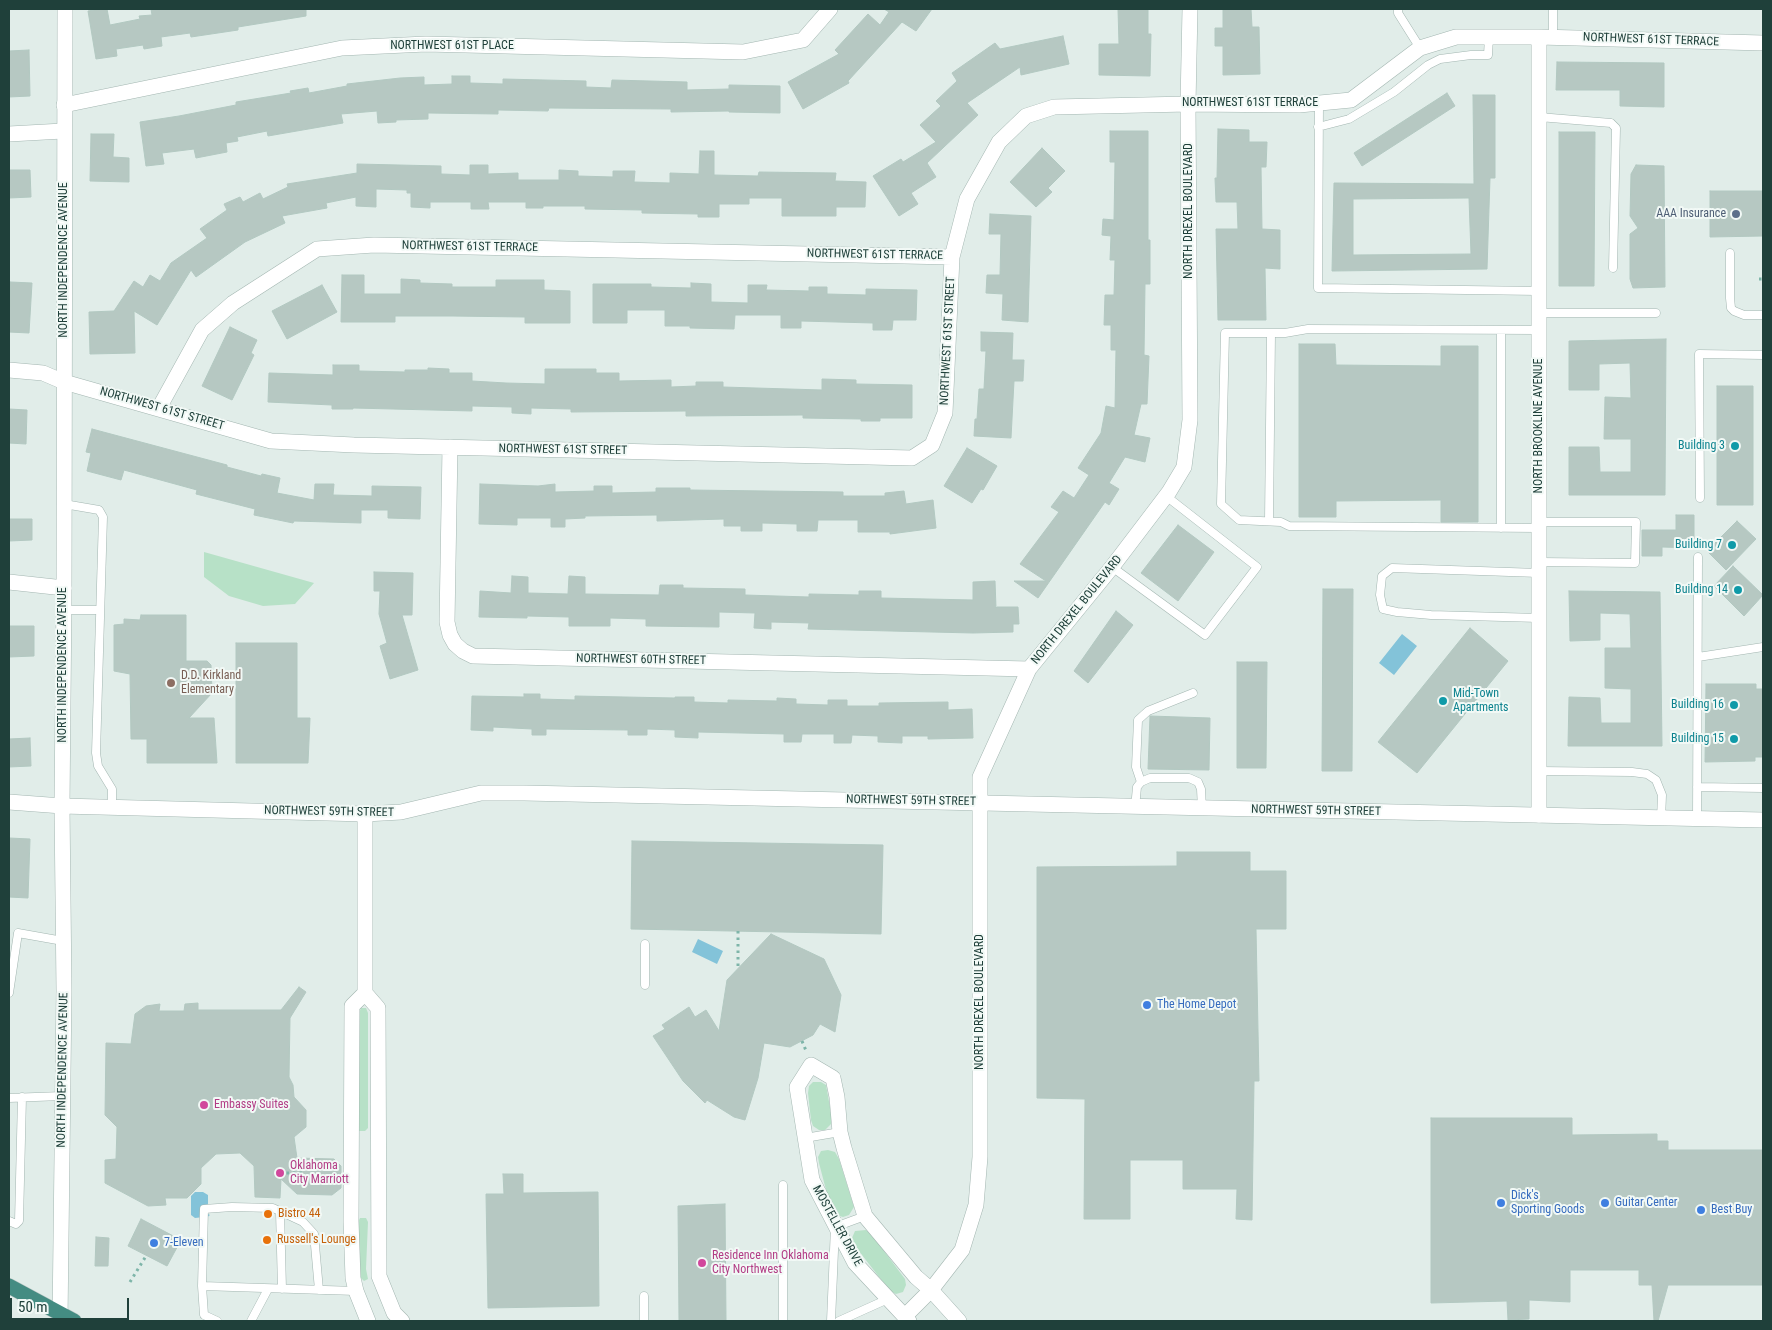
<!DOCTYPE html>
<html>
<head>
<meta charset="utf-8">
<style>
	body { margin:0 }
	#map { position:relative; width:1772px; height:1330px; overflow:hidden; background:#e1ede9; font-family:"Roboto Condensed",sans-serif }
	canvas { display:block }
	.frame { position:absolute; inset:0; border:10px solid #1f403a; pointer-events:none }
	.scale { position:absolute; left:10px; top:1298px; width:119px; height:22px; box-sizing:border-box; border:2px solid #1f403a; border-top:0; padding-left:6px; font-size:15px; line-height:18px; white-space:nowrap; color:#1f403a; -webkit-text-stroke:4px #f2f9f6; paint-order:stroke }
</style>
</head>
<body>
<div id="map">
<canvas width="1772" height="1330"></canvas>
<div class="frame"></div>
<div class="scale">50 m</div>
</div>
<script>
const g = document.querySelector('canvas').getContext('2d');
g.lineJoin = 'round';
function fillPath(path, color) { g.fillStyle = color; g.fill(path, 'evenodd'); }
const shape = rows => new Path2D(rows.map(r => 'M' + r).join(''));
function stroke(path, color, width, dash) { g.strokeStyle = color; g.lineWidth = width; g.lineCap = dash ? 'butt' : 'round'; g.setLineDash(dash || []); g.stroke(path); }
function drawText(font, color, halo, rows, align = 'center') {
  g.font = font + ' "Roboto Condensed",sans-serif'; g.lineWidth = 4; g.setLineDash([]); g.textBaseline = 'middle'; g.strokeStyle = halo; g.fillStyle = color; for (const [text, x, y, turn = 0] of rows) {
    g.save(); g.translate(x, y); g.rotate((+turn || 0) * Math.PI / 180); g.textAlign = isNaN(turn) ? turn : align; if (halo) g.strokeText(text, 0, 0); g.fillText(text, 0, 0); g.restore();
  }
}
fillPath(shape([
	[204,552,314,583,295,604,263,606,229,596,204,577],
	[361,1008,366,1008,368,1013,368,1128,365,1131,359,1131,358,1127,359,1013],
	[813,1082,821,1082,826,1085,832,1118,831,1124,825,1130,819,1130,813,1126,811,1120,808,1093,809,1086],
	[828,1150,835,1152,839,1159,854,1207,849,1215,843,1217,836,1215,831,1209,819,1163,818,1157,821,1151],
	[360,1218,366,1218,368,1222,366,1269,368,1279,364,1281,361,1278,358,1270,358,1222],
	[866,1230,872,1235,905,1279,906,1285,903,1292,896,1294,890,1291,855,1246,852,1238,855,1231]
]), '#b7e1c7');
fillPath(shape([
	[1402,634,1417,646,1394,675,1379,663],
	[698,939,723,951,717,964,692,952],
	[195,1192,203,1192,208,1195,208,1214,210,1215,205,1219,204,1217,195,1218,191,1215,191,1196]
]), '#83c3d9');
const building = shape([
	[100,9,107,9,110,25,140,19,139,16,152,15,151,9,306,9,306,16,238,27,238,30,191,37,190,33,161,37,162,46,144,49,143,45,116,49,117,56,96,59,88,11,100,9],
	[884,9,932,9,916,31,902,22,848,81,849,83,803,109,788,82,839,54,835,50,868,14,880,25,889,12,884,9],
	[1118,9,1148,9,1148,34,1151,34,1150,76,1099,75,1099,44,1119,44,1118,9],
	[1223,9,1251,9,1252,27,1259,27,1260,74,1223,75,1223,46,1215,46,1215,28,1223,28,1223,9],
	[1063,36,1069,64,1021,75,1020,67,967,103,978,115,927,163,936,177,911,193,918,204,899,216,873,176,901,159,903,162,936,142,920,125,941,106,936,101,957,81,952,73,995,43,1000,49,1063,36],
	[29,50,30,96,9,97,9,51,29,50],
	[1557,62,1664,63,1664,107,1620,106,1620,90,1556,90,1557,62],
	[452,76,470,76,470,83,503,84,503,79,586,81,586,87,611,88,612,80,687,82,687,90,729,89,729,85,780,86,780,113,729,112,729,111,671,112,671,109,549,108,548,111,498,110,498,114,428,113,428,119,396,120,396,122,378,123,377,111,341,114,343,123,268,136,267,131,237,137,238,141,226,143,227,152,196,158,194,149,162,153,164,164,146,166,140,122,179,116,236,105,236,102,291,93,290,91,308,88,309,93,347,86,347,84,400,78,424,77,424,85,452,84,452,76],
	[1447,93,1455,106,1362,166,1354,153,1447,93],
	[1473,95,1495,95,1495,178,1490,178,1487,269,1332,271,1334,183,1474,184,1473,95],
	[1469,198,1471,254,1353,255,1353,199,1469,198],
	[1218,129,1249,130,1249,142,1267,142,1266,167,1261,167,1262,229,1280,230,1280,269,1265,268,1266,320,1218,320,1216,229,1238,229,1237,202,1216,202,1215,178,1217,178,1218,129],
	[1110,131,1148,131,1148,240,1150,240,1150,284,1145,284,1144,355,1149,356,1147,404,1141,404,1134,435,1150,438,1145,462,1125,457,1109,483,1119,489,1109,505,1105,502,1038,598,1014,581,1046,581,1020,564,1059,512,1051,507,1063,491,1074,498,1089,475,1078,468,1101,433,1106,406,1115,408,1116,350,1111,350,1111,325,1104,325,1105,295,1114,295,1115,260,1110,260,1111,236,1102,235,1103,219,1114,220,1115,162,1110,162,1110,131],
	[1559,132,1595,132,1594,286,1559,286,1559,132],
	[91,134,114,134,113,157,129,158,129,182,90,181,91,134],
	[1042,148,1065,171,1048,188,1052,192,1036,207,1010,182,1042,148],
	[700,151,714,151,714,175,758,176,759,172,836,173,835,181,866,182,865,207,836,207,836,216,782,216,782,198,749,198,749,204,719,204,719,217,698,217,698,214,642,213,642,210,585,209,585,206,543,206,543,208,526,208,526,202,488,202,489,209,471,209,471,202,430,202,430,208,411,207,411,193,407,193,407,190,376,189,376,207,356,206,356,197,326,203,327,208,282,216,285,223,245,242,196,277,191,270,157,325,134,311,135,353,90,354,89,312,114,311,134,281,143,287,150,275,160,281,171,263,207,238,200,229,227,210,224,204,240,197,243,202,260,193,263,199,288,187,287,184,357,173,357,164,441,166,441,174,470,175,470,165,488,165,488,174,518,173,518,180,559,180,559,170,578,171,578,176,613,177,613,171,635,171,634,182,670,183,670,173,699,174,700,151],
	[1636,165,1664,166,1665,287,1633,288,1630,279,1630,234,1638,228,1630,216,1631,174,1636,165],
	[9,170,30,170,31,197,9,198,9,170],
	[1710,191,1763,191,1763,236,1710,237,1710,191],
	[990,214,1031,216,1028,322,1002,320,1003,294,986,293,987,275,1000,275,1001,234,989,234,990,214],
	[342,275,364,275,364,294,401,294,401,279,420,280,420,283,452,284,452,287,496,287,496,280,544,280,544,290,570,291,570,323,525,323,525,317,452,316,395,316,395,322,341,322,342,275],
	[10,282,32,283,29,333,9,332,10,282],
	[691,283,711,284,711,302,748,303,748,285,767,285,766,290,809,291,809,287,827,287,827,294,866,295,866,289,917,290,916,320,893,320,892,330,873,330,873,323,801,321,801,328,781,328,781,315,735,315,734,329,690,328,690,326,665,326,665,310,627,310,627,323,593,323,593,284,651,284,651,287,691,288,691,283],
	[322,285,337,312,287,339,272,311,322,285],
	[230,327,257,340,251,353,254,355,232,400,202,386,230,327],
	[981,332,1013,333,1012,360,1024,360,1023,381,1014,381,1011,438,974,436,975,419,977,419,979,389,984,389,986,351,981,351,981,332],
	[1666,339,1665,495,1569,495,1569,447,1599,447,1600,472,1631,472,1631,439,1604,439,1605,397,1631,398,1630,363,1599,364,1599,390,1569,390,1569,341,1666,339],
	[1299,344,1335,344,1336,365,1441,366,1441,346,1478,346,1478,522,1441,522,1441,500,1336,501,1336,517,1299,517,1299,344],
	[333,365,359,365,359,371,405,372,405,370,428,370,428,368,449,369,449,373,472,373,472,381,506,383,545,384,545,369,596,369,596,373,619,373,619,381,671,380,671,387,696,386,696,382,723,382,723,387,822,390,822,379,856,380,856,384,912,385,912,418,880,418,880,421,861,421,861,419,803,418,803,415,686,416,686,411,571,412,571,409,531,408,531,414,512,413,512,407,472,406,472,411,353,408,353,409,332,409,332,405,268,402,269,373,333,375,333,365],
	[1717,386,1753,386,1753,505,1717,505,1717,386],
	[9,409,27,410,26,444,9,443,9,409],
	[92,429,227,465,227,467,261,476,262,474,280,478,277,493,314,500,315,484,334,484,333,495,372,496,372,486,421,487,420,519,388,518,388,510,361,510,361,523,294,521,293,523,254,515,255,509,196,494,197,490,124,470,121,480,87,471,91,453,86,452,92,429],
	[967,448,997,466,983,490,981,489,972,503,944,486,967,448],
	[480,484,538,486,555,484,555,492,594,491,594,486,612,486,612,493,656,492,656,488,690,488,690,490,843,492,843,496,885,496,885,493,904,491,906,504,933,500,936,528,890,534,890,532,858,532,858,520,818,520,817,531,797,531,797,524,762,523,762,531,741,531,741,526,724,526,724,519,657,521,657,515,585,516,585,518,565,519,565,527,551,527,551,518,517,518,517,525,479,524,480,484],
	[1676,515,1694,515,1694,548,1662,547,1662,556,1642,556,1642,530,1676,530,1676,515],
	[9,519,32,519,32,540,9,541,9,519],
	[1737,521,1756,539,1726,570,1707,551,1737,521],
	[1178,525,1214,552,1178,601,1141,573,1178,525],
	[1733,566,1763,595,1744,616,1714,586,1733,566],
	[374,572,413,573,412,615,402,615,418,670,390,679,380,646,387,643,379,614,380,591,374,591,374,572],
	[512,576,528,577,528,593,568,594,569,576,585,577,585,594,659,595,660,585,683,585,683,588,745,589,745,595,809,597,809,594,859,595,859,591,881,591,881,598,973,600,973,582,995,581,996,608,997,607,1018,607,1019,624,1013,624,1013,632,973,633,808,629,809,623,771,622,771,629,754,628,755,613,719,612,719,627,646,626,646,619,610,618,610,626,569,626,569,617,527,616,527,618,479,617,480,591,511,593,512,576],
	[1323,589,1353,589,1352,771,1322,771,1323,589],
	[1569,591,1660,592,1662,746,1568,746,1569,697,1600,698,1601,723,1631,723,1631,689,1605,688,1605,648,1631,648,1630,614,1600,613,1600,640,1570,641,1569,591],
	[1116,611,1133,625,1088,683,1074,671,1116,611],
	[141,615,186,615,186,661,207,661,211,665,212,693,189,718,214,718,217,763,147,763,147,739,131,739,130,674,114,671,114,625,124,624,124,619,140,620,141,615],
	[9,626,34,626,34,656,9,657,9,626],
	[1470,628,1508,661,1417,773,1378,742,1470,628],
	[236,643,297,643,297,718,310,718,308,763,236,763,236,643],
	[1237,662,1267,662,1266,768,1237,768,1237,662],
	[1706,684,1756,684,1756,689,1763,689,1763,757,1755,757,1755,761,1705,762,1706,684],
	[524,694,540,694,540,699,575,700,575,696,675,698,675,697,694,697,694,702,728,703,728,700,777,701,777,698,796,699,796,704,828,705,828,700,847,700,847,706,879,706,879,703,948,702,948,710,972,709,973,738,928,739,928,736,902,736,902,743,878,742,878,736,852,735,851,743,834,743,834,734,802,734,801,742,784,742,784,734,698,732,698,738,675,737,675,730,647,729,647,735,628,735,628,730,546,729,546,735,532,735,532,729,493,727,493,731,471,730,472,696,524,697,524,694],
	[1150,716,1210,718,1209,770,1148,769,1150,716],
	[30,738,31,766,9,767,9,739,30,738],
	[9,838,30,839,28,898,9,897,9,838],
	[632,841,883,845,881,934,631,929,632,841],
	[1177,852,1250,852,1250,871,1286,871,1286,929,1256,929,1259,1081,1254,1081,1252,1220,1236,1219,1237,1189,1183,1189,1183,1160,1130,1160,1130,1219,1084,1219,1085,1099,1037,1098,1037,867,1177,866,1177,852],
	[771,934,824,959,841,995,835,1032,820,1024,813,1035,790,1047,764,1043,758,1078,745,1120,734,1117,707,1100,705,1103,683,1081,653,1036,665,1029,662,1025,689,1007,695,1017,706,1010,719,1031,727,980,771,934],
	[299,987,306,992,290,1018,289,1077,293,1085,294,1097,306,1110,306,1127,294,1137,297,1158,334,1159,341,1166,341,1188,332,1195,297,1194,281,1179,280,1198,255,1197,254,1166,240,1153,216,1154,201,1168,201,1184,187,1198,165,1198,166,1205,148,1206,105,1183,105,1160,116,1159,117,1127,105,1115,106,1043,131,1044,135,1014,146,1006,160,1004,159,1011,184,1011,185,1004,198,1003,198,1010,281,1010,299,987],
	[1431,1118,1572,1118,1572,1135,1657,1134,1657,1141,1668,1141,1668,1150,1763,1150,1763,1285,1668,1285,1658,1321,1654,1321,1652,1285,1639,1285,1639,1270,1570,1270,1570,1302,1529,1300,1529,1319,1508,1320,1507,1301,1431,1303,1431,1118],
	[503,1174,523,1174,523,1193,598,1192,599,1306,488,1308,486,1194,504,1194,503,1174],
	[725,1204,726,1321,679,1321,678,1206,725,1204],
	[141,1219,181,1240,167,1266,128,1246,141,1219],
	[96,1237,109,1238,108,1266,95,1266,96,1237]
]);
fillPath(building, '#b6c8c2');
stroke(building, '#b2c8c1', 1);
const service = shape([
	[1398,9,1398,13,1420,48],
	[1553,9,1553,37],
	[1319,103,1318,288,1539,291],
	[1539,117,1611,123,1616,128,1613,268],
	[1318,127,1349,119,1394,92,1428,65,1440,59,1471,55,1488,55,1489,37],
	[1730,253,1730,298,1731,308,1734,311,1744,315,1763,315],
	[1539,313,1656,313],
	[1501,330,1501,528],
	[1539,330,1308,329,1285,333,1225,333,1221,504,1239,520,1281,522,1289,526,1539,528],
	[1700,498,1699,354,1763,355],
	[64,504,99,510,103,517,96,753,98,766,112,789,112,807],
	[1269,521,1271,333],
	[1539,522,1636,522,1635,563,1539,562],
	[1112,567,1205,635,1257,567,1166,496],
	[1539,573,1392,568,1382,576,1380,595,1383,609,1397,612,1431,615,1539,618],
	[64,610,100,610],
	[1698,657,1763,647],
	[1539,771,1632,772,1647,774,1656,780,1662,795,1661,819],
	[1141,782,1136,767,1138,720,1148,711,1193,693],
	[1697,787,1763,788],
	[1135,808,1137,787,1141,782,1150,778,1189,778,1198,782,1201,789,1202,809],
	[1697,820,1698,557],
	[645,944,645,985],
	[9,993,18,933,63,941],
	[9,1098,62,1096],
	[805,1138,840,1132],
	[783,1185,783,1321],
	[280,1211,282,1289],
	[9,1221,16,1224,19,1221,22,1097],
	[202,1286,204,1209,232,1207,273,1208,303,1222,314,1234,319,1290],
	[217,1321,204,1315,202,1286,356,1291],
	[251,1321,268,1289],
	[644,1321,644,1296],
	[831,1321,835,1227,865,1216],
	[839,1321,888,1299]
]);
const minor = shape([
	[1539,37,1539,815],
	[64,105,342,48,426,44,743,52,803,40,830,9],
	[9,134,63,131],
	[9,370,43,373,64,382,271,441,354,445,912,458,932,445,945,413,952,257],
	[159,408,202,330,233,303,317,249,374,245,952,257,967,199,999,142,1026,116,1054,107,1188,104,1299,105,1351,100,1420,48,1456,37,1539,37,1763,43],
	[450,447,447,622,450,635,455,644,463,651,473,656,1029,669],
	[9,582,64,588],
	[9,802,62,806],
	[365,814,365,993,378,1008,379,1276,394,1313,402,1321],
	[365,993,352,1006,351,1221,353,1278,356,1291,368,1321],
	[905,1316,931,1290,962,1250,976,1205,980,1157,980,777,1029,669,1112,567,1169,492,1184,467,1190,420,1188,104,1190,9]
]);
const tertiary = shape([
	[62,806,365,814,401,812,481,793,524,793,1763,820],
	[60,1321,64,991,62,806,64,596,65,9],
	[909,1321,855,1263,812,1180,797,1087,811,1065,833,1078,837,1097,840,1132,844,1148,865,1216,916,1277,931,1290,959,1321]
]);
const trunk = shape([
	[9,1286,74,1321]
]);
stroke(service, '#a3b6b1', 9);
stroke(minor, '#a3b6b1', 16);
stroke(tertiary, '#a3b6b1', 16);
stroke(trunk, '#c0cac8', 16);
stroke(shape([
	[1759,279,1763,279],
	[738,931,738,968],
	[802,1041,807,1053],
	[280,1173,305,1173],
	[130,1282,146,1256]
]), '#7eb5a9', 3, [2.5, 4]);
stroke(service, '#fff', 8);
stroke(minor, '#fff', 15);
stroke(tertiary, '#fff', 15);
stroke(trunk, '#448c82', 15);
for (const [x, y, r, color] of [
	[1736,214,5,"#5c6f8a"],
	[1735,446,5,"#0f9aa8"],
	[1732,545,5,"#0f9aa8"],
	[1738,590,5,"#0f9aa8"],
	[171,683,5,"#8d6e63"],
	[1443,701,5,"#0f9aa8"],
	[1734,705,5,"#0f9aa8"],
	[1734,739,5,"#0f9aa8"],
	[1147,1005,5,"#3f7fe0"],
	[204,1105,5,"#d1479c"],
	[280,1173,5,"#d1479c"],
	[1501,1203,5,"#3f7fe0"],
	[1605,1203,5,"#3f7fe0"],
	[1701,1210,5,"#3f7fe0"],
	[268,1214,5,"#e8710a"],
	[267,1240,5,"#e8710a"],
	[154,1243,5,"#3f7fe0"],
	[702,1263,5,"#d1479c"]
]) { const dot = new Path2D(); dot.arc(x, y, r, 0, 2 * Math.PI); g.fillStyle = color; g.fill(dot); stroke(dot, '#f2f9f6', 2); }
drawText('12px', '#1f403a', '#f2f9f6', [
	["NORTHWEST 61ST TERRACE",1651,40,2],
	["NORTHWEST 61ST PLACE",452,46],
	["NORTHWEST 61ST TERRACE",1250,103],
	["NORTH DREXEL BOULEVARD",1189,211,-90],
	["NORTHWEST 61ST TERRACE",470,247,1],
	["NORTHWEST 61ST TERRACE",875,255,1],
	["NORTH INDEPENDENCE AVENUE",64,260,-90],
	["NORTHWEST 61ST STREET",948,341,-87],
	["NORTHWEST 61ST STREET",162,409,16],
	["NORTH BROOKLINE AVENUE",1539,426,-90],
	["NORTHWEST 61ST STREET",563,450,1],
	["NORTH DREXEL BOULEVARD",1077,610,-51],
	["NORTHWEST 60TH STREET",641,660,1],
	["NORTH INDEPENDENCE AVENUE",63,665,-90],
	["NORTHWEST 59TH STREET",911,801,1],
	["NORTHWEST 59TH STREET",1316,811,1],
	["NORTHWEST 59TH STREET",329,812,1],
	["NORTH DREXEL BOULEVARD",980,1002,-90],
	["NORTH INDEPENDENCE AVENUE",63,1070,-89],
	["MOSTELLER DRIVE",837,1226,61]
]);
drawText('12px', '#4e5e75', '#f2f9f6', [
	["AAA Insurance",1726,214]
], 'right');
drawText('12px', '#0d838f', '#f2f9f6', [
	["Building 3",1725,446],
	["Building 7",1722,545],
	["Building 14",1728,590],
	["Mid-Town",1453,694,"left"],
	["Apartments",1453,708,"left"],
	["Building 16",1724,705],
	["Building 15",1724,739]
], 'right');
drawText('12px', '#785e54', '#f2f9f6', [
	["D.D. Kirkland",181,676],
	["Elementary",181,690]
], 'left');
drawText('12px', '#366cbe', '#f2f9f6', [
	["The Home Depot",1157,1005],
	["Dick's",1511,1196],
	["Sporting Goods",1511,1210],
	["Guitar Center",1615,1203],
	["Best Buy",1711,1210],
	["7-Eleven",164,1243]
], 'left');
drawText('12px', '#b23c85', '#f2f9f6', [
	["Embassy Suites",214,1105],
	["Oklahoma",290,1166],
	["City Marriott",290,1180],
	["Residence Inn Oklahoma",712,1256],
	["City Northwest",712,1270]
], 'left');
drawText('12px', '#c56008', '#f2f9f6', [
	["Bistro 44",278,1214],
	["Russell's Lounge",277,1240]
], 'left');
</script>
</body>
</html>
